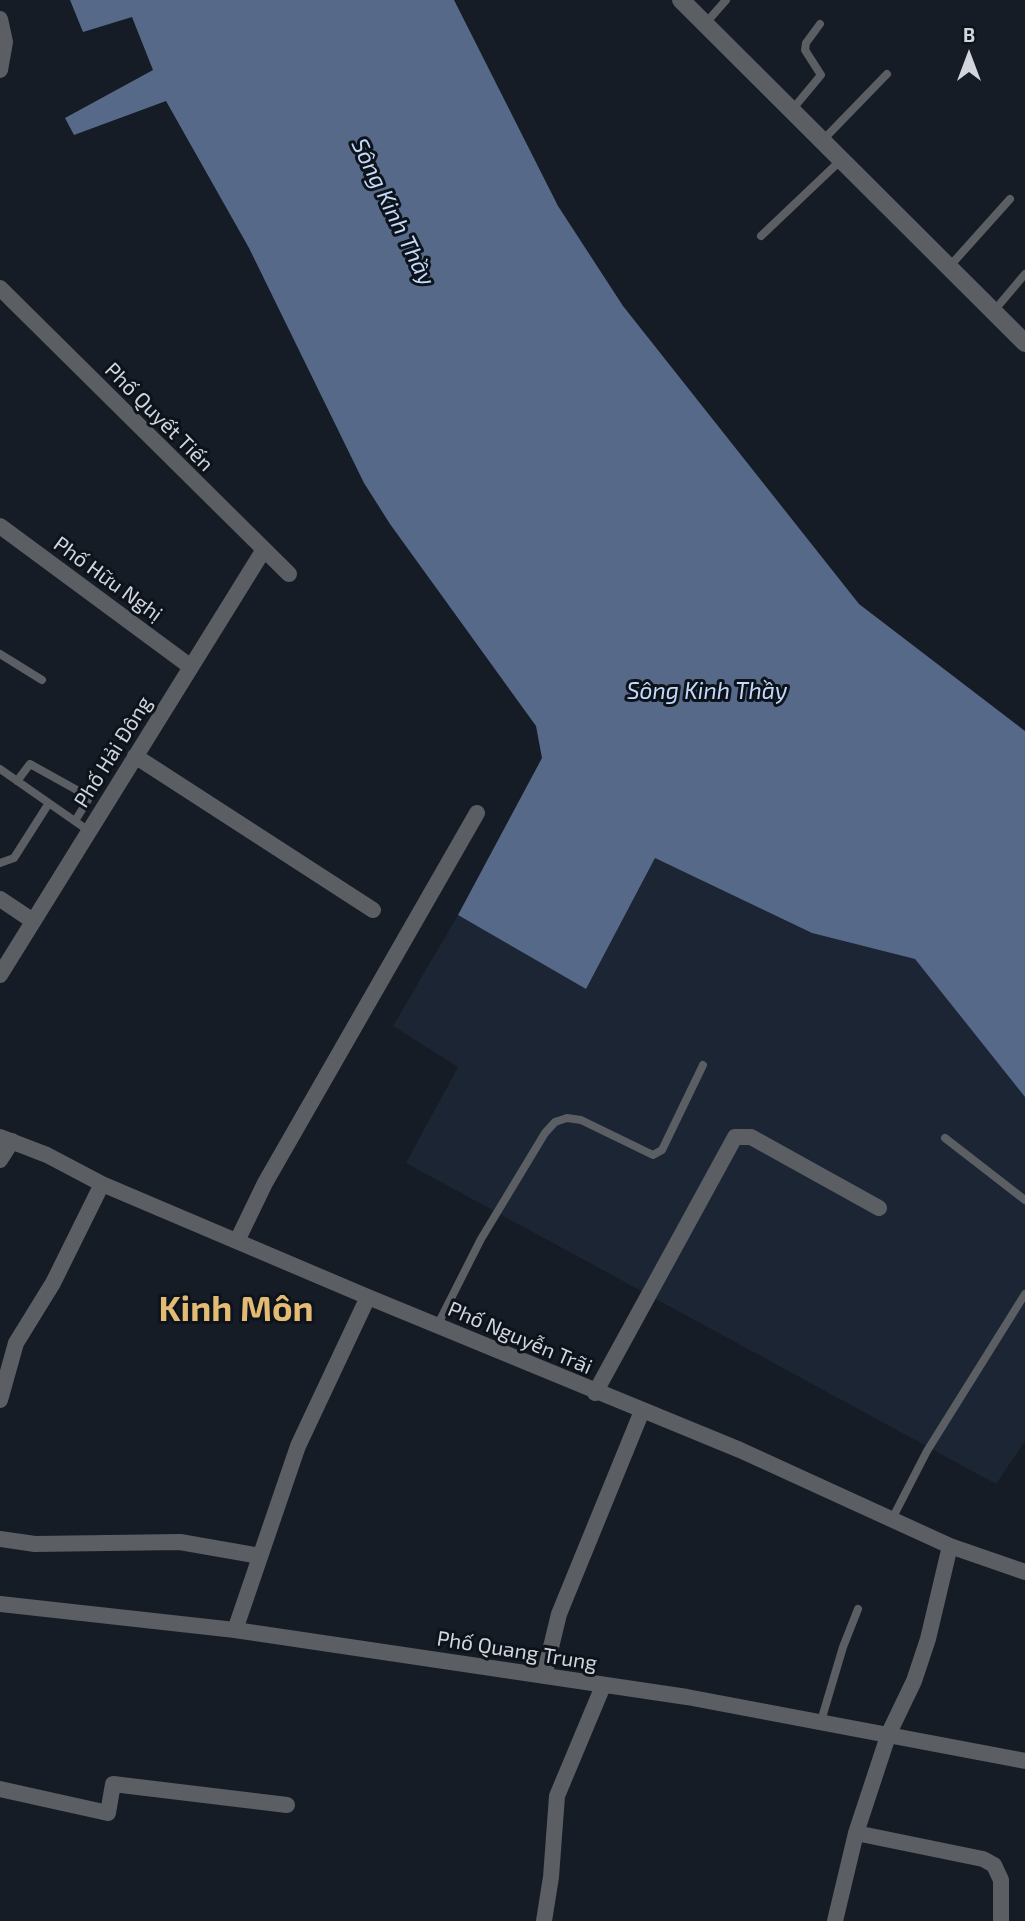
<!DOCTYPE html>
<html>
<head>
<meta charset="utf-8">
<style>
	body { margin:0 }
	#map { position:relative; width:1025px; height:1921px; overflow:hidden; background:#161c25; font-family:"Exo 2",sans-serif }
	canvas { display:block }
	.north { position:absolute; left:934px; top:21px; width:70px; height:70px; -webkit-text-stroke:5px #0d131b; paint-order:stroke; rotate:0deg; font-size:19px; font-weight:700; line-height:28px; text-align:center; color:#d2d6dc }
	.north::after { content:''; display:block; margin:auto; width:24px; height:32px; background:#d2d6dc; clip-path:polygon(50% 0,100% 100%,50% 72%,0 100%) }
</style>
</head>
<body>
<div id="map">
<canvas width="1025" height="1921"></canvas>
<div class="north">B</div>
</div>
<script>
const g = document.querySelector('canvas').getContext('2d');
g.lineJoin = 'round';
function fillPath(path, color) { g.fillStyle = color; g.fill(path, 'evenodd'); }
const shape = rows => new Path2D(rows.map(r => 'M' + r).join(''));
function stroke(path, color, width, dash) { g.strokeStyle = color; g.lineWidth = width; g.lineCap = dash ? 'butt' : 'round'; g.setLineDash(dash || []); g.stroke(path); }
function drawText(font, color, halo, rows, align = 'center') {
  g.font = font + ' "Exo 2",sans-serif'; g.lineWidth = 6; g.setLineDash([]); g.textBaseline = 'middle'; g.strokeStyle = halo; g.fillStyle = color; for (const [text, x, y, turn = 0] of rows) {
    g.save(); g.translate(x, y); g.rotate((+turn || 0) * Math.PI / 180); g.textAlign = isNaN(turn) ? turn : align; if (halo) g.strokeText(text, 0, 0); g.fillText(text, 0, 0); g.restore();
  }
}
fillPath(shape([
	[655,858,812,933,915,959,1025,1097,1025,1441,996,1484,406,1163,458,1067,393,1026,458,915,586,989]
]), '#1c2533');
fillPath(shape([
	[70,0,454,0,558,206,623,306,859,604,1025,731,1025,1097,915,959,812,933,655,858,586,989,458,915,542,758,536,726,390,524,364,483,249,248,166,101,74,135,65,118,153,70,132,17,83,32]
]), '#576988');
stroke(shape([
	[705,24,726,0],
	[791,111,821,75,805,50,806,43,820,24],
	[822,141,887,74],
	[761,236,841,160],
	[949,267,1010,199],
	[993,312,1025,274],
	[0,654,42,680],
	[0,769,89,831],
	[17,781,30,764,84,794,88,800,75,821],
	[0,863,14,858,49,803],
	[945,1138,1025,1200],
	[437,1326,481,1239,545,1133,555,1122,567,1118,581,1120,653,1155,662,1150,703,1065],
	[892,1519,927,1451,1025,1294],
	[821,1721,843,1647,858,1609]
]), '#5b5e63', 8);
stroke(shape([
	[0,19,5,42,0,70],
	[0,288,289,574],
	[0,526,191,667],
	[135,756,373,910],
	[0,899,33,921],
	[0,975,263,551],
	[0,1137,47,1155,102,1184,368,1297,740,1450,950,1546,1025,1572],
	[0,1160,12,1141],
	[237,1241,265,1183,477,813],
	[595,1393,735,1137,751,1137,879,1208],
	[0,1400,16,1343,53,1283,102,1184],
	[0,1539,35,1544,180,1542,260,1556],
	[0,1604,235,1630,687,1697,1025,1761],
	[235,1630,298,1446,368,1297],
	[544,1676,559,1614,642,1411],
	[0,1789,108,1813,113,1784,287,1805],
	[856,1833,983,1859,994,1865,1001,1880,1001,1921],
	[544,1921,551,1877,557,1796,603,1686],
	[835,1921,856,1833,889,1733,914,1681,928,1639,950,1546]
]), '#5b5e63', 16);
stroke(shape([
	[681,0,1025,343]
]), '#5b5e63', 18);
drawText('21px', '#d2d6dc', '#0d131b', [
	["Phố Quyết Tiến",159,417,45],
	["Phố Hữu Nghị",108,579,36],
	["Phố Hải Đông",113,752,-58],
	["Phố Nguyễn Trãi",520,1338,23],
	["Phố Quang Trung",517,1651,9]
]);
drawText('italic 23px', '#c6d9fa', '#0d131b', [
	["Sông Kinh Thầy",393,212,64],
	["Sông Kinh Thầy",707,691]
]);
drawText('bold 35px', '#e3bb75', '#0d131b', [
	["Kinh Môn",236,1309]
]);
</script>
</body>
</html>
